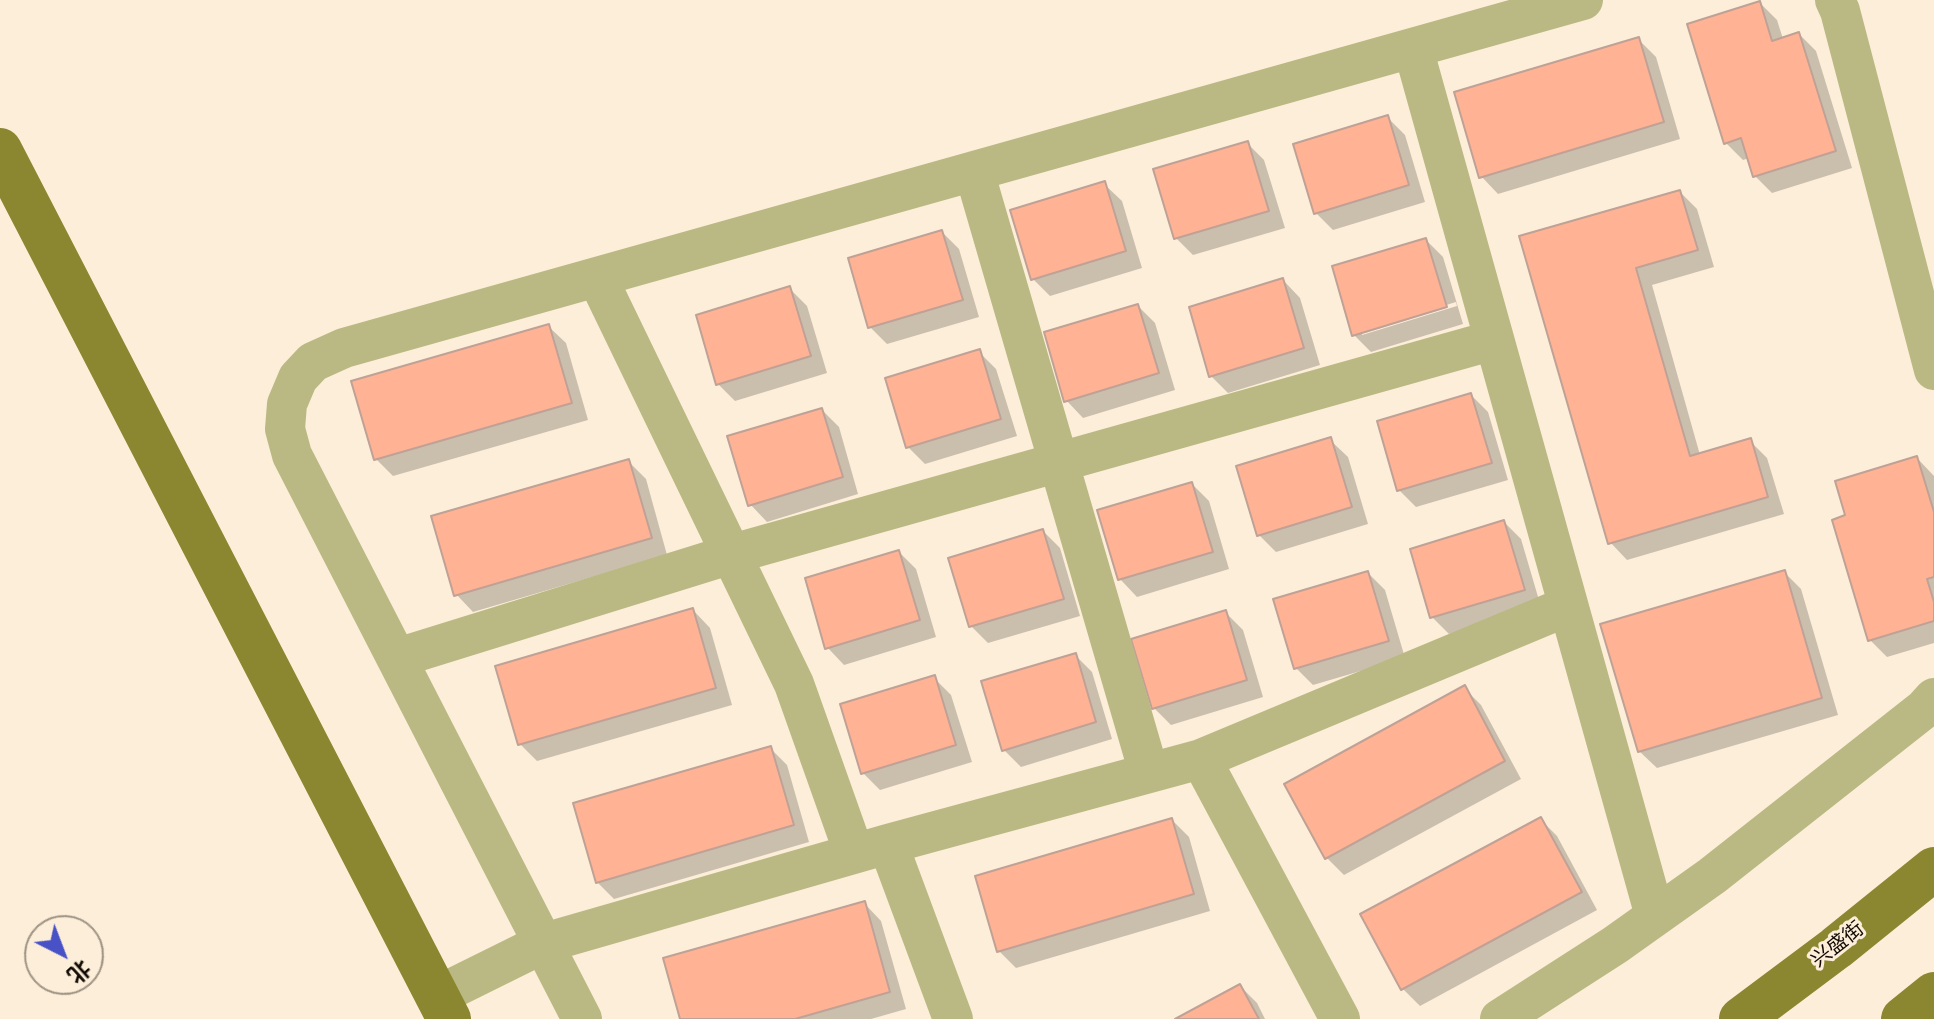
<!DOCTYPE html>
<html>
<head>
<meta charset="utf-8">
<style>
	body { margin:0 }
	#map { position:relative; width:1934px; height:1019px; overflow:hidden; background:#fdeed9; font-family:"Fira Sans Condensed","Noto Sans SC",sans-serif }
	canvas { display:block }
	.north { position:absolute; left:24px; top:915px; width:80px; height:80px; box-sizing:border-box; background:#fdeed9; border:2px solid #9e9383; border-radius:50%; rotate:138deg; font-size:22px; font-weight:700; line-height:32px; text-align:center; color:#100a03 }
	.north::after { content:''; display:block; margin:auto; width:28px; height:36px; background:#4951c6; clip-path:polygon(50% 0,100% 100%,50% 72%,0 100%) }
</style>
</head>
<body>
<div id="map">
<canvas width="1934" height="1019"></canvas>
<div class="north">北</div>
</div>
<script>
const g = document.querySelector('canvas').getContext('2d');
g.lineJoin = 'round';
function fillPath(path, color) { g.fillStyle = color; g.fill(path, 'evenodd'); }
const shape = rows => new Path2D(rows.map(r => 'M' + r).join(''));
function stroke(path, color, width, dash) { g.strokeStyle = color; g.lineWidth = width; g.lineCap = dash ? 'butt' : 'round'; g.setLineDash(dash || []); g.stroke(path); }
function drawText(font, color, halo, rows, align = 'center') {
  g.font = font + ' "Fira Sans Condensed","Noto Sans SC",sans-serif'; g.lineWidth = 6; g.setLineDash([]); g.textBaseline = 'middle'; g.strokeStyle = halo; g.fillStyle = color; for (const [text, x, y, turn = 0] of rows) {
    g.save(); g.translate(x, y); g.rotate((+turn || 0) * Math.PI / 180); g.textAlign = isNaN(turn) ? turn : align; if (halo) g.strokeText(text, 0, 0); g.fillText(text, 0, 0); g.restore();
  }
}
fillPath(shape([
	[1760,3,1777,20,1783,39,1799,34,1816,51,1852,168,1772,193,1755,176,1749,158,1743,160,1726,143],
	[1639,40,1656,57,1680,139,1498,194,1481,176],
	[1388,118,1405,135,1425,202,1333,230,1316,213],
	[1247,143,1264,160,1285,228,1193,255,1176,238],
	[1104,184,1122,201,1142,268,1050,296,1033,279],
	[1680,192,1697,209,1714,267,1652,285,1700,455,1750,441,1767,458,1784,514,1627,560,1610,542,1522,238],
	[942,232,959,249,979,317,887,344,870,327],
	[1426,240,1443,257,1463,324,1371,352,1354,335],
	[1456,302,1457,306,1362,335,1362,331],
	[1283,280,1300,298,1320,365,1228,393,1211,376],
	[790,289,807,306,827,373,735,401,718,384],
	[1138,306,1155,323,1175,390,1083,418,1066,400],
	[548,326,566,343,588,420,393,476,376,459],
	[979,352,996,369,1017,436,925,464,908,447],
	[1471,395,1488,412,1508,480,1416,507,1399,490],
	[822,410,839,427,858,494,767,522,750,504],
	[1330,440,1348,457,1368,524,1276,552,1259,535],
	[1917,458,1934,476,1934,643,1887,657,1870,640,1848,517],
	[628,461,646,479,667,555,473,612,456,594],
	[1192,484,1209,501,1229,569,1137,597,1120,579],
	[1504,522,1521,539,1541,607,1449,634,1432,617],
	[1043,531,1060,548,1080,616,988,643,971,626],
	[899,552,916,569,936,637,844,665,827,647],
	[1784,572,1801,589,1838,715,1657,768,1639,751],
	[1368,573,1385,590,1405,658,1313,685,1296,668],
	[693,610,710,628,732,705,537,761,520,744],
	[1226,613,1243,630,1263,697,1171,725,1154,708],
	[1075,655,1092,672,1112,739,1021,767,1004,750],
	[934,678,951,695,972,762,880,790,863,773],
	[1464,688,1481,705,1521,779,1344,875,1327,858],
	[770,748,787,765,809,842,614,899,597,882],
	[1540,819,1557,836,1597,910,1420,1006,1403,989],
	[1172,820,1189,837,1210,911,1016,968,999,951],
	[864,903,881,921,906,1009,871,1019,682,1019],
	[1240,986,1257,1003,1265,1019,1179,1019]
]), '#0003');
const building = shape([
	[1760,1,1772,41,1799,32,1836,151,1753,177,1741,138,1724,144,1687,24,1760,1],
	[1639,37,1664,122,1479,178,1454,92,1639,37],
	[1388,115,1409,185,1314,214,1293,144,1388,115],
	[1248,141,1269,211,1174,239,1153,169,1248,141],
	[1105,181,1126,251,1031,280,1010,210,1105,181],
	[1680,190,1698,250,1636,268,1690,456,1751,438,1768,497,1608,544,1519,236,1680,190],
	[942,230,963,300,868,328,848,258,942,230],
	[1426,238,1447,307,1352,336,1332,266,1426,238],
	[1283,278,1304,348,1209,377,1189,307,1283,278],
	[790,286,811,356,716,385,696,315,790,286],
	[1138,304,1159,373,1064,402,1044,332,1138,304],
	[549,324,572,403,374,460,351,381,549,324],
	[980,349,1001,419,906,448,885,378,980,349],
	[1471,393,1492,463,1397,491,1377,421,1471,393],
	[822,408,843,477,748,506,727,436,822,408],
	[1331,437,1352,507,1257,536,1236,466,1331,437],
	[1917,456,1934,512,1934,577,1927,579,1934,602,1934,621,1868,641,1832,520,1845,515,1835,481,1917,456],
	[629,459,652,538,454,596,431,516,629,459],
	[1192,482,1213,552,1118,580,1097,510,1192,482],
	[1504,520,1525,590,1430,618,1410,549,1504,520],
	[1043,529,1064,599,969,627,948,558,1043,529],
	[899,550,920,620,825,649,805,578,899,550],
	[1785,570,1822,698,1638,752,1600,624,1785,570],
	[1368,571,1389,641,1294,669,1273,599,1368,571],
	[693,608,716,688,518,745,495,666,693,608],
	[1226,610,1247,680,1152,709,1131,639,1226,610],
	[1076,653,1096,722,1002,751,981,681,1076,653],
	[935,675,956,745,861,774,840,704,935,675],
	[1465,685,1505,761,1325,859,1284,784,1465,685],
	[771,746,794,825,596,883,573,803,771,746],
	[1541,817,1582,892,1401,990,1360,914,1541,817],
	[1172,818,1194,894,997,952,975,876,1172,818],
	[865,901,890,992,795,1019,680,1019,663,958,865,901],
	[1240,984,1259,1019,1175,1019,1240,984]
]);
fillPath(building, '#ffb394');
stroke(building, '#bfa196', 2);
stroke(shape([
	[1835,0,1840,11,1934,370],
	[1413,48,1655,916],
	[974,171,1149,773],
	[597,277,794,684,854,853],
	[397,658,732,554,1494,340],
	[1201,759,1340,1019],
	[888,844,953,1019],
	[437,996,544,943,888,844,1201,759,1568,606],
	[582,1019,292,455,285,429,287,404,298,378,313,362,344,348,1583,0],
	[1500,1019,1615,945,1712,876,1924,709,1934,698]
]), '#bab983', 40);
stroke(shape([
	[0,150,449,1019],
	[1741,1019,1836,948,1934,869],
	[1903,1019,1934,994]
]), '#8b8731', 44);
drawText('20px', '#100a03', '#fdeed9', [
	["兴盛街",1838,945,-38]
]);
</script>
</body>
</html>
